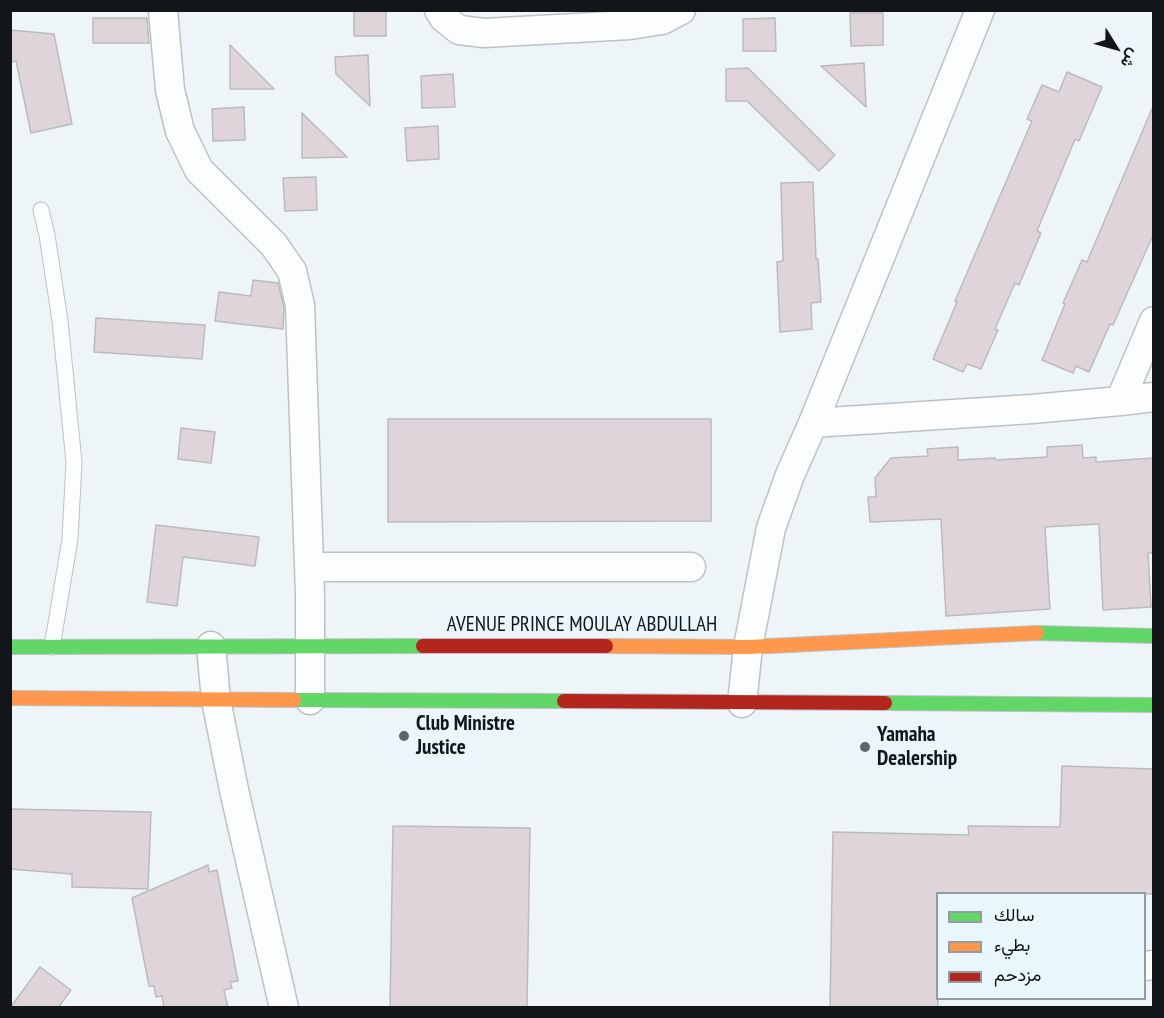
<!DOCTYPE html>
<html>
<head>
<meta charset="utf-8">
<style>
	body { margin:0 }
	#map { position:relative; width:1164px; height:1018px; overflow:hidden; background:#eef5f8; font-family:"PT Sans Narrow",Vazirmatn,sans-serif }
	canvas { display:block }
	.frame { position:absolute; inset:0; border:12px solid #121618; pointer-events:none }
	.legend { position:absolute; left:936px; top:892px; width:210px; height:108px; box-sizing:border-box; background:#e9f7fd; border:2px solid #939da1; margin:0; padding:8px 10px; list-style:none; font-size:18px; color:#121618 }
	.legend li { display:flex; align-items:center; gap:12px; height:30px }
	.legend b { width:30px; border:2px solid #939da1 }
	.north { position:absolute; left:1086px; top:18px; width:60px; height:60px; -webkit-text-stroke:4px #e9f7fd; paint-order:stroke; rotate:127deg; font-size:16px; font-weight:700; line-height:24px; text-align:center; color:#121618 }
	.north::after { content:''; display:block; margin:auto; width:21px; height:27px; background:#121618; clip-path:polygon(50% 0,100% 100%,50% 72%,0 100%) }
</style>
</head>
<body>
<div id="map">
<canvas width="1164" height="1018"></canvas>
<div class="frame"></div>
<ul class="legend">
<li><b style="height:8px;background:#63d668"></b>سالك</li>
<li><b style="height:8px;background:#ff974d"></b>بطيء</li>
<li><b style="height:8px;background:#b3261e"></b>مزدحم</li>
</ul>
<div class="north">ش</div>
</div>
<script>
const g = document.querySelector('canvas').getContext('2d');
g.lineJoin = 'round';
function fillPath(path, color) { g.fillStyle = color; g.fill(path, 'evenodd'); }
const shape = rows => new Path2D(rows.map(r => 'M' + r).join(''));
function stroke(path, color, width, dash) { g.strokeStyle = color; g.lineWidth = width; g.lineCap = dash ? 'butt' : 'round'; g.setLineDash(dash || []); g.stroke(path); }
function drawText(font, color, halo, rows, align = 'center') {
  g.font = font + ' "PT Sans Narrow",sans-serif'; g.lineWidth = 4.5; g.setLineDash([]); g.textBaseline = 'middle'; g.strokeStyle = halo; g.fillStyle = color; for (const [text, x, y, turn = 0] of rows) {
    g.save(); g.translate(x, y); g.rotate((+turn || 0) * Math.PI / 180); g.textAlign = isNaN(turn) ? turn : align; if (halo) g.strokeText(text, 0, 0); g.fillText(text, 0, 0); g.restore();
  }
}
const building = shape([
	[354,10,386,10,386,36,354,36,354,10],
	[850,13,883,13,883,45,851,46,850,13],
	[93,18,147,18,149,43,93,43,93,18],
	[775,18,776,51,743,51,743,19,775,18],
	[10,30,54,34,72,124,31,133,16,61,10,62,10,30],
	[230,45,274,89,230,89,230,45],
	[368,55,370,106,336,74,335,57,368,55],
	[864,63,866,107,821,66,864,63],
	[748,68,835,155,819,171,747,101,726,101,726,69,748,68],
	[1067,72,1102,87,1079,141,1075,139,1037,231,1041,233,1019,285,1015,283,995,329,998,330,981,369,967,364,963,372,933,359,957,302,955,301,1032,121,1027,119,1042,85,1059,92,1067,72],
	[453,74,455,107,422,108,421,76,453,74],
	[1154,104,1154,233,1113,325,1110,324,1089,372,1076,366,1073,373,1042,360,1065,304,1063,303,1082,260,1087,262,1154,104],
	[244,107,245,140,213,141,212,109,244,107],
	[302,113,347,157,302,158,302,113],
	[438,126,439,159,407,161,405,128,438,126],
	[316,177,317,210,285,211,283,178,316,177],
	[813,182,816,259,818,259,821,302,811,303,812,329,780,332,777,262,783,261,781,183,813,182],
	[253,280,278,283,284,307,283,329,215,321,219,292,251,296,253,280],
	[96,318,205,325,202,359,94,352,96,318],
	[388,419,711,419,711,521,388,522,388,419],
	[181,428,215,432,211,463,178,459,181,428],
	[1082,445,1083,458,1096,457,1096,462,1154,458,1154,553,1148,553,1151,607,1103,610,1099,524,1045,527,1050,609,946,616,941,519,870,522,868,497,876,497,875,478,891,458,928,456,927,449,958,447,958,460,995,458,996,460,1047,457,1047,447,1082,445],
	[156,525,259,537,255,566,183,557,177,606,147,602,156,525],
	[1062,766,1154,769,1154,894,938,894,938,1008,830,1008,833,832,969,835,968,826,1060,827,1062,766],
	[10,809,151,812,148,889,72,887,72,874,10,869,10,809],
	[393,826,530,828,527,1008,390,1008,393,826],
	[208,865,209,872,217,870,238,981,230,982,232,988,224,990,228,1008,164,1008,162,996,156,997,154,986,149,986,132,898,208,865],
	[40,967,71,990,58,1008,10,1008,40,967]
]);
fillPath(building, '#dfd4da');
stroke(building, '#bbbbbd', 1.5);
const lane = shape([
	[41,210,47,235,60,321,74,462,70,539,52,647]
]);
const street = shape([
	[163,10,170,90,180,131,199,170,274,245,292,271,300,305,310,594,310,700],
	[439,10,444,18,459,30,484,33,630,25,662,20,681,10],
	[1120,401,1154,397],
	[813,423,1032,409,1120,401,1154,321],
	[309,567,691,567],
	[211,646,216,700,234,790,284,1008],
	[742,703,748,647,771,528,790,475,813,423,980,10],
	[1144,966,1154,965]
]);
const fast = shape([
	[1037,633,1154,636],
	[10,647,423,646],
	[294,700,564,701],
	[885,703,1154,705]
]);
const slow = shape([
	[606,646,748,647,1037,633],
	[10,698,294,700]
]);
const jam = shape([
	[423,646,606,646],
	[564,701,885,703]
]);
stroke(lane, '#bcc2c4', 17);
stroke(street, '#bcc2c4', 31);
stroke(fast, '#bcc2c4', 16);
stroke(slow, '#bcc2c4', 16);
stroke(jam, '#bcc2c4', 16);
stroke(lane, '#fcfefe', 15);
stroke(street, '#fcfefe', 28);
stroke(fast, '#63d668', 14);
stroke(slow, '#ff974d', 14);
stroke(jam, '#b3261e', 14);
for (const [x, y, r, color] of [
	[404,736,6,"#5f6466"],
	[865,747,6,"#5f6466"]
]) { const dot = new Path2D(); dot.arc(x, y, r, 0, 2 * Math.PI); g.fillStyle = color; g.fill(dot); stroke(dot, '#e9f7fd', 2); }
drawText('21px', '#121618', '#e9f7fd', [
	["AVENUE PRINCE MOULAY ABDULLAH",582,625]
]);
drawText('bold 21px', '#121618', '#e9f7fd', [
	["Club Ministre",416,724],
	["Justice",416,748],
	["Yamaha",877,735],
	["Dealership",877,759]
], 'left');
</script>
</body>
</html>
